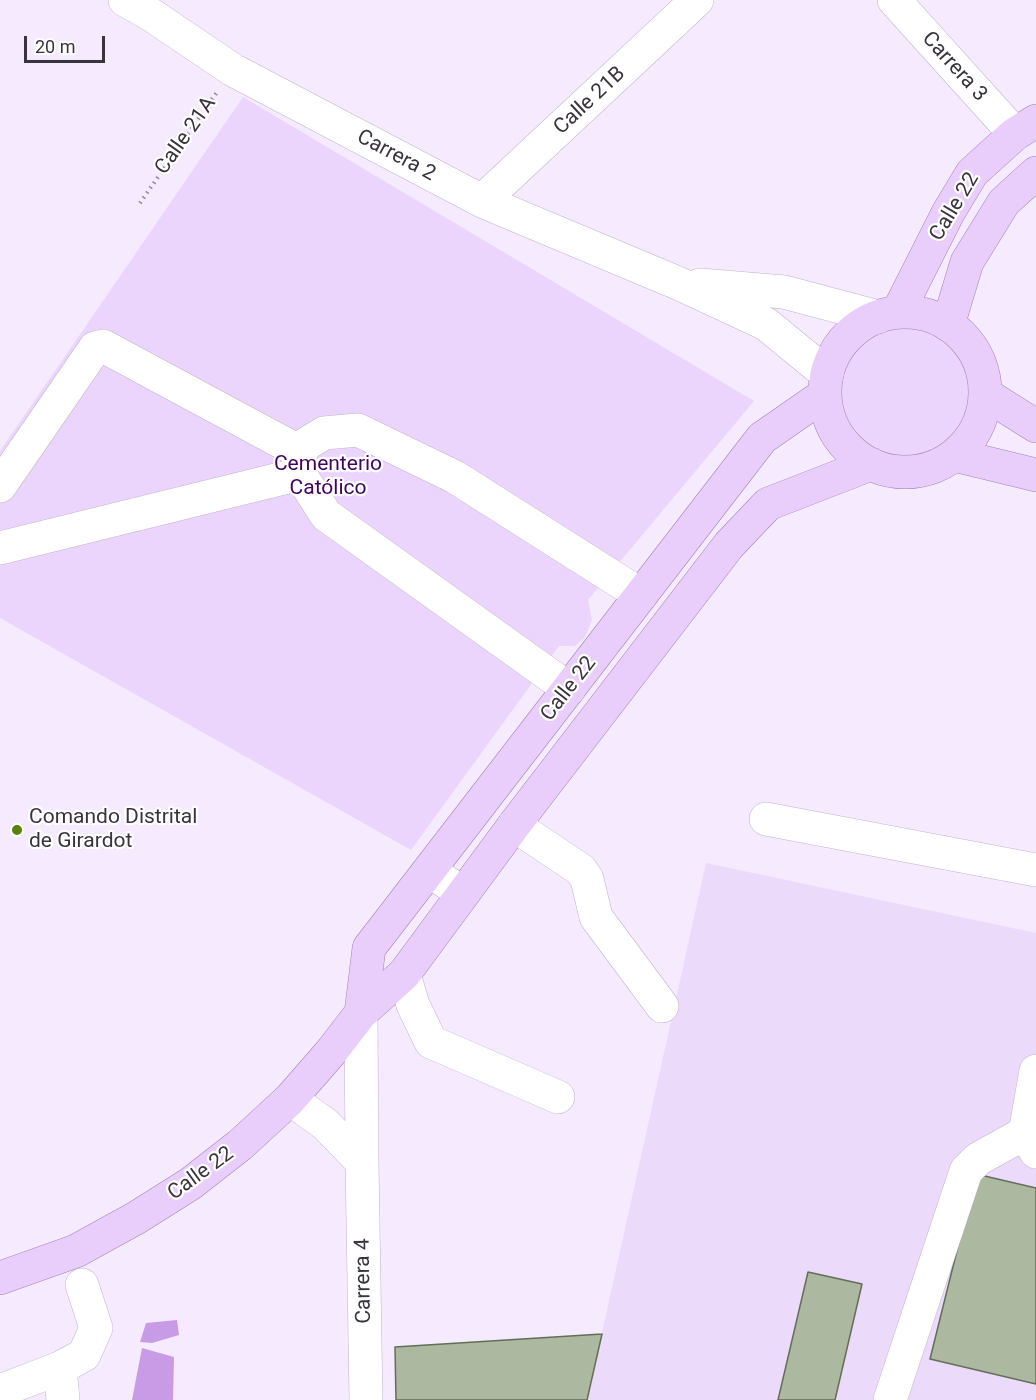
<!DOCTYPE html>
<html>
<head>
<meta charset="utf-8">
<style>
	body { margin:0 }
	#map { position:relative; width:1036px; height:1400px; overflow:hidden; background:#f5eafe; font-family:Roboto,sans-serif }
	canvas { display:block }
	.scale { position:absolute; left:24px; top:36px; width:81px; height:27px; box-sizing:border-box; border:3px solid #38333c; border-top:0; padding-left:8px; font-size:18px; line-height:21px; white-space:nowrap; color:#38333c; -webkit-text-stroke:4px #fff; paint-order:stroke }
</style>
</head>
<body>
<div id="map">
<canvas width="1036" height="1400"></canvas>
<div class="scale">20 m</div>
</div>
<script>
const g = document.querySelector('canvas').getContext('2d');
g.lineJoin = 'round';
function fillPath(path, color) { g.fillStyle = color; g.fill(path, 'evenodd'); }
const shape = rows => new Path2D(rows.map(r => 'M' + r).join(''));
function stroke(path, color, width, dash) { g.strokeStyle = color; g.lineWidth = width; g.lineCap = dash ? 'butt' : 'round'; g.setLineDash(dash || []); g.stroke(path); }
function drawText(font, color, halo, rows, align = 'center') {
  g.font = font + ' Roboto,sans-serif'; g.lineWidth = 4.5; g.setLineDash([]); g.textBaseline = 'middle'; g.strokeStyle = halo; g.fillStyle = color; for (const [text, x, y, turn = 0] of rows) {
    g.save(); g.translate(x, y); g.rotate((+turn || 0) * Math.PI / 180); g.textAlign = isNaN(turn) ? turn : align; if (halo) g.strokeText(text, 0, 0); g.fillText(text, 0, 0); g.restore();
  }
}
fillPath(shape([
	[706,863,1036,933,1036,1400,587,1400]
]), '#ecdafa');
fillPath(shape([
	[243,97,754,401,588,600,592,620,585,637,575,646,559,646,411,850,0,618,0,451],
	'841 392a64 64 0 1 1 128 0a64 64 0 1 1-128 0Z'
]), '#ecd5fd');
fillPath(shape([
	[177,1320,179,1335,152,1343,140,1342,146,1323],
	[142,1348,174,1357,173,1400,132,1400]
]), '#c89be6');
const building = shape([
	[976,1174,1036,1188,1036,1384,930,1359,976,1174],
	[808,1272,862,1284,835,1400,778,1400,808,1272],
	[602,1334,587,1400,396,1400,395,1347,602,1334]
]);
fillPath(building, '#acb8a0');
stroke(building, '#636e58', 1.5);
const minor = shape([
	[125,0,150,14,233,70,482,201,680,284,766,324,827,374],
	[894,0,1015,134],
	[482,201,697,0],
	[700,285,784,292,878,317],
	[0,486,95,348,103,346,300,452],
	[0,548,300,474],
	[569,689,326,515,300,474,300,452,306,444,324,433,358,430,455,477,641,595],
	[766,819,1036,870],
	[514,825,581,870,587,879,596,917,662,1006],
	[429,871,463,893],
	[404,974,413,1005,431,1042,558,1097],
	[361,1013,362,1162,366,1400],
	[290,1099,325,1124,362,1162],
	[1036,1152,1025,1133,1036,1071],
	[60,1368,63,1400],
	[0,1391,60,1368,84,1355,96,1328,82,1285],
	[890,1400,966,1171,978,1159,1025,1133]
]);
const major = shape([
	[898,312,948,213,972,173,1015,134,1036,121],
	'825 392a80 80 0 1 1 160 0a80 80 0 1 1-160 0Z',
	[948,325,967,262,1004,202,1036,173],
	[985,394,1036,426],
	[954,455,1036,475],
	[361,1013,369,948,762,438,824,395],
	[0,1278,76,1251,136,1218,190,1184,240,1145,290,1099,331,1052,361,1013,404,974,514,825,729,545,768,504,871,464]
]);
stroke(minor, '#c1b4cb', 34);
stroke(major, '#a182b7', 34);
stroke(shape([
	[140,203,217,92]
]), '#928a98', 4, [1.5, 4.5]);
stroke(minor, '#fff', 33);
stroke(major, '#e9cefb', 33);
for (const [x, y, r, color] of [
	[17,830,6,"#598208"]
]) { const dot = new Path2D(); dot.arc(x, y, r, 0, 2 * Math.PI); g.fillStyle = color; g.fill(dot); stroke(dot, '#fff', 2); }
drawText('21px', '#38333c', '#fff', [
	["Carrera 3",954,67,48],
	["Calle 21B",590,101,-43],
	["Calle 21A",186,136,-55],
	["Carrera 2",396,156,28],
	["Calle 22",955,207,-59],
	["Calle 22",569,689,-52],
	["Calle 22",201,1174,-36],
	["Carrera 4",364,1281,-91]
]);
drawText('21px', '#42025f', '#fff', [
	["Cementerio",328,465],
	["Católico",328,489]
]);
drawText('21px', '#38333c', '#fff', [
	["Comando Distrital",29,818],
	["de Girardot",29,842]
], 'left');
</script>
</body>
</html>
